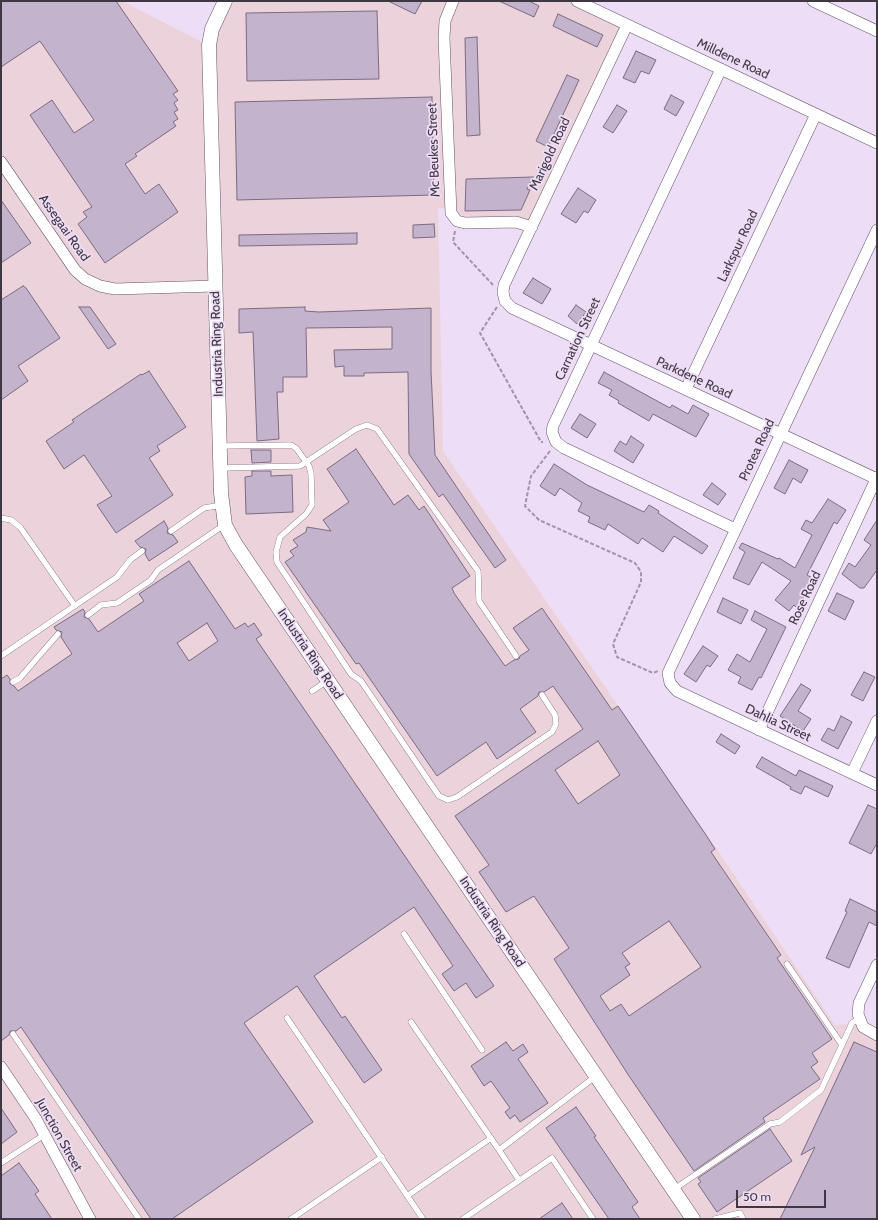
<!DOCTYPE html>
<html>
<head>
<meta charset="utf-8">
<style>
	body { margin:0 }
	#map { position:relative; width:878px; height:1220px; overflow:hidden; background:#eeddf6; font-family:Cabin,sans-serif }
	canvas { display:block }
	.frame { position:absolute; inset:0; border:2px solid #3f3842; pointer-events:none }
	.scale { position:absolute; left:736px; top:1190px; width:90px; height:18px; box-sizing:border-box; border:2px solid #3f3842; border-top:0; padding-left:5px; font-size:12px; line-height:14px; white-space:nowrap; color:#3f3842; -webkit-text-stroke:3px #eeddf6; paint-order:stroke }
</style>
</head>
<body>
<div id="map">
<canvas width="878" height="1220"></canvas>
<div class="frame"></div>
<div class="scale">50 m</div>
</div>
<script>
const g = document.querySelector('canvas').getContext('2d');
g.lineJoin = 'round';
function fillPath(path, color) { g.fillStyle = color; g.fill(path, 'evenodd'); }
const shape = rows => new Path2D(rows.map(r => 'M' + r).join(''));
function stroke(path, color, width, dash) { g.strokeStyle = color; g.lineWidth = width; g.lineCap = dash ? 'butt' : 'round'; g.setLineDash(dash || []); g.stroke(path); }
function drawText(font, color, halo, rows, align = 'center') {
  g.font = font + ' Cabin,sans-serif'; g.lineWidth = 3.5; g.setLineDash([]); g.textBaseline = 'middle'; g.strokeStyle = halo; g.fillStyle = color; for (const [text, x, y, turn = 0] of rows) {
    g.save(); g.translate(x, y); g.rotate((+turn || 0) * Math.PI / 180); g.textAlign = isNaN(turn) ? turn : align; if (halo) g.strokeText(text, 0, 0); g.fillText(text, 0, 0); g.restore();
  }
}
fillPath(shape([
	[1,1,122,1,208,45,224,1,579,1,628,24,532,227,465,224,449,208,438,208,443,451,716,848,835,1025,860,1023,877,1036,877,1219,1,1219]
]), '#ecd2da');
const building = shape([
	[1,1,116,1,178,91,173,94,178,100,174,103,178,110,174,112,178,119,173,122,176,126,135,154,137,156,125,164,145,194,159,184,178,212,105,263,78,224,87,217,83,212,92,207,30,115,52,100,74,133,94,120,40,41,1,67,1,1],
	[388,1,422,1,415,14,388,1],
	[499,1,529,1,539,6,534,17,499,1],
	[377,11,379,79,247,81,246,13,377,11],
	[558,14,603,35,597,47,553,26,558,14],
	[477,37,480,135,467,136,465,38,477,37],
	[636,51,656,60,649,74,641,71,635,83,623,78,636,51],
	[567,75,579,80,548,147,536,141,567,75],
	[671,95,684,102,676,116,664,109,671,95],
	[432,97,434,195,237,200,235,102,432,97],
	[617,105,627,111,613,133,603,127,617,105],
	[533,177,527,189,530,190,521,210,465,211,466,179,533,177],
	[578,188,596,200,588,213,584,211,576,223,561,214,578,188],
	[1,200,31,243,1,263,1,200],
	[434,224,435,237,413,238,413,225,434,224],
	[357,233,357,244,239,246,239,235,357,233],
	[533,278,551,289,542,304,523,293,533,278],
	[23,286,26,288,60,338,18,366,28,381,1,400,1,300,23,286],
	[576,305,586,312,577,324,568,316,576,305],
	[79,307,90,307,116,344,108,349,79,307],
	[305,307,305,311,319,312,431,308,431,371,435,455,506,560,495,568,443,494,439,497,409,454,408,372,364,373,364,376,344,376,344,366,335,367,334,350,392,349,392,327,306,328,307,377,283,377,283,392,277,392,279,439,257,441,253,332,239,333,239,309,305,307],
	[149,371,186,427,157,446,160,451,149,458,173,495,116,533,97,505,112,496,84,455,64,469,46,441,74,422,72,420,141,374,142,375,149,371],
	[604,372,670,408,672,405,688,414,693,405,709,414,696,437,653,414,649,421,618,403,619,401,609,395,612,390,598,383,604,372],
	[580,414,596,424,587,438,571,428,580,414],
	[631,436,644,445,633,463,614,451,620,441,626,445,631,436],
	[356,449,394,505,408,495,419,510,424,506,470,576,452,588,454,593,505,666,514,660,519,659,520,656,529,650,513,628,542,608,612,710,618,706,706,835,715,849,711,852,781,955,777,958,832,1039,812,1053,818,1062,811,1067,820,1079,763,1118,765,1122,694,1171,629,1076,554,959,569,948,534,896,506,912,479,872,489,865,455,816,583,729,553,686,544,692,539,692,538,696,520,709,536,732,497,759,486,742,437,776,359,663,356,664,285,562,294,556,290,551,298,546,293,540,306,532,307,527,331,531,323,520,349,502,327,469,356,449],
	[598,741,620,775,578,804,555,770,598,741],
	[669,921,701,967,629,1016,621,1004,610,1011,600,996,630,975,625,967,630,964,622,953,669,921],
	[251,450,271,450,271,462,252,463,251,450],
	[789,460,808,470,801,483,793,478,785,494,774,488,789,460],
	[554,464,587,485,644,512,649,505,659,511,658,513,708,546,702,554,674,536,663,552,642,538,638,544,608,524,605,530,588,522,590,517,578,511,582,503,560,488,555,496,540,486,554,464],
	[252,471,271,471,271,476,292,475,293,512,246,514,245,477,252,476,252,471],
	[712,483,726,494,718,505,703,495,712,483],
	[828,499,846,510,837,524,834,522,807,575,814,579,797,608,794,605,789,611,775,600,791,581,762,562,749,585,733,578,745,552,739,548,742,543,778,559,779,558,795,568,812,535,801,529,806,520,812,523,828,499],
	[877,520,877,570,864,588,860,588,842,574,849,563,855,567,871,545,864,540,877,520],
	[164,521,168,528,167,533,173,535,178,542,149,561,145,554,146,549,140,547,135,541,164,521],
	[189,561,235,629,245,623,248,627,254,623,262,635,256,639,494,986,476,998,466,983,454,991,442,974,453,966,414,907,314,976,342,1018,345,1016,382,1070,364,1083,297,986,244,1023,313,1122,172,1219,151,1219,21,1027,16,1031,10,1031,9,1035,1,1041,1,679,7,675,10,679,10,684,14,686,18,691,72,654,61,637,62,632,56,630,54,627,83,609,85,612,84,617,89,619,98,632,144,601,139,594,189,561],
	[207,623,218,641,189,661,177,643,207,623],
	[837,593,854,601,845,620,828,611,837,593],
	[723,598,748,610,741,624,717,612,723,598],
	[755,611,786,627,761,678,759,677,752,690,738,683,741,677,728,670,737,654,750,662,767,629,751,620,755,611],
	[703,646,718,656,710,667,707,665,696,682,684,674,703,646],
	[864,672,875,677,863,701,851,695,864,672],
	[801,684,811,690,798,711,811,719,803,731,780,716,801,684],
	[841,716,852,722,838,749,821,740,828,728,834,731,841,716],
	[721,734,740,746,735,754,716,742,721,734],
	[762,757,796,776,799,770,833,786,828,797,805,786,801,794,790,789,791,787,756,767,762,757],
	[868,805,877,809,877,843,871,854,849,843,868,805],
	[850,899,877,912,877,926,869,922,849,968,826,958,847,912,845,911,850,899],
	[506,1042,513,1051,523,1044,528,1052,518,1059,548,1103,520,1122,515,1115,510,1119,505,1112,510,1108,491,1081,484,1086,471,1066,506,1042],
	[854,1042,877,1052,877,1219,780,1219,815,1147,801,1155,854,1042],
	[576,1107,596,1136,594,1137,638,1202,632,1207,640,1219,609,1219,546,1128,576,1107],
	[1,1108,17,1132,1,1144,1,1108],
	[770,1129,792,1161,717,1212,698,1184,701,1182,698,1178,770,1129],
	[19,1163,39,1191,35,1194,52,1219,1,1219,1,1176,19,1163],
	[562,1203,573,1219,539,1219,562,1203]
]);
fillPath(building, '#c3b3cc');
stroke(building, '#7b6c83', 1);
const service = shape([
	[221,446,291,445,296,448,309,466,311,473,312,505,306,514,280,537,276,552,277,562,351,674,361,681,439,796,448,800,457,797,552,732,556,724,555,715,542,695],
	[221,468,300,466,356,429,367,425,377,429,478,571,479,601,516,656],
	[1,518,11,520,20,527,75,606],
	[171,531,204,508,222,505],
	[88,615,101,605,117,603,151,580,158,570,224,525],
	[1,656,117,577,130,560,142,551],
	[13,682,20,678,58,634],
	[312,691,327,681],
	[404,934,482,1050],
	[287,1018,423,1219],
	[411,1022,499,1150,596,1076],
	[13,1034,139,1219],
	[842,1045,852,1023,858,1019],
	[499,1150,519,1180],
	[1,1163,44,1135],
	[673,1190,770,1124,780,1122,821,1090,842,1045,787,964],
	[407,1196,491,1138],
	[291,1219,382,1157],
	[463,1219,552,1158,593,1219],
	[715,1219,740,1213,743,1219]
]);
const minor = shape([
	[453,1,445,21,444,38,451,213,457,221,465,223,516,222,532,227],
	[577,1,877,143],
	[813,1,877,31],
	[627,25,504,285,503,292,505,301,512,308,877,479],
	[721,69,553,426,552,432,556,442,564,448,735,529],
	[1,162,75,270,85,279,100,286,115,289,215,286],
	[877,230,668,673,670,683,677,691,877,785],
	[686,389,816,114],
	[759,730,877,477],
	[852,773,877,721],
	[877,965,859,1003,858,1014,863,1027,877,1035],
	[1,1067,36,1119,90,1219]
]);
const tertiary = shape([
	[225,1,212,29,209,45,221,493,225,525,236,545,693,1219]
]);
stroke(service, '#63556b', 6);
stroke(minor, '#63556b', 12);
stroke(tertiary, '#63556b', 15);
stroke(shape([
	[455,231,453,242,493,285],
	[497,307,480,333,541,442,543,442],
	[550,451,531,476,525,506,539,520,635,563,641,572,641,582,613,644,617,657,653,673,658,671]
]), '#a194a7', 2, [4, 2]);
stroke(service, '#fff', 5.5);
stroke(minor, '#fff', 11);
stroke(tertiary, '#fff', 14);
drawText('13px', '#3f3842', '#eeddf6', [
	["Milldene Road",733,59,25],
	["Mc Beukes Street",434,150,-92],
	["Marigold Road",550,154,-65],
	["Assegaai Road",64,228,55],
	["Larkspur Road",738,246,-65],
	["Carnation Street",578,339,-65],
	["Industria Ring Road",217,344,-92],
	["Parkdene Road",694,378,25],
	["Protea Road",757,450,-65],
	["Rose Road",805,598,-65],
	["Industria Ring Road",310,654,56],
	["Dahlia Street",778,723,25],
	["Industria Ring Road",492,922,56],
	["Junction Street",59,1135,61]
]);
</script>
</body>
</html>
